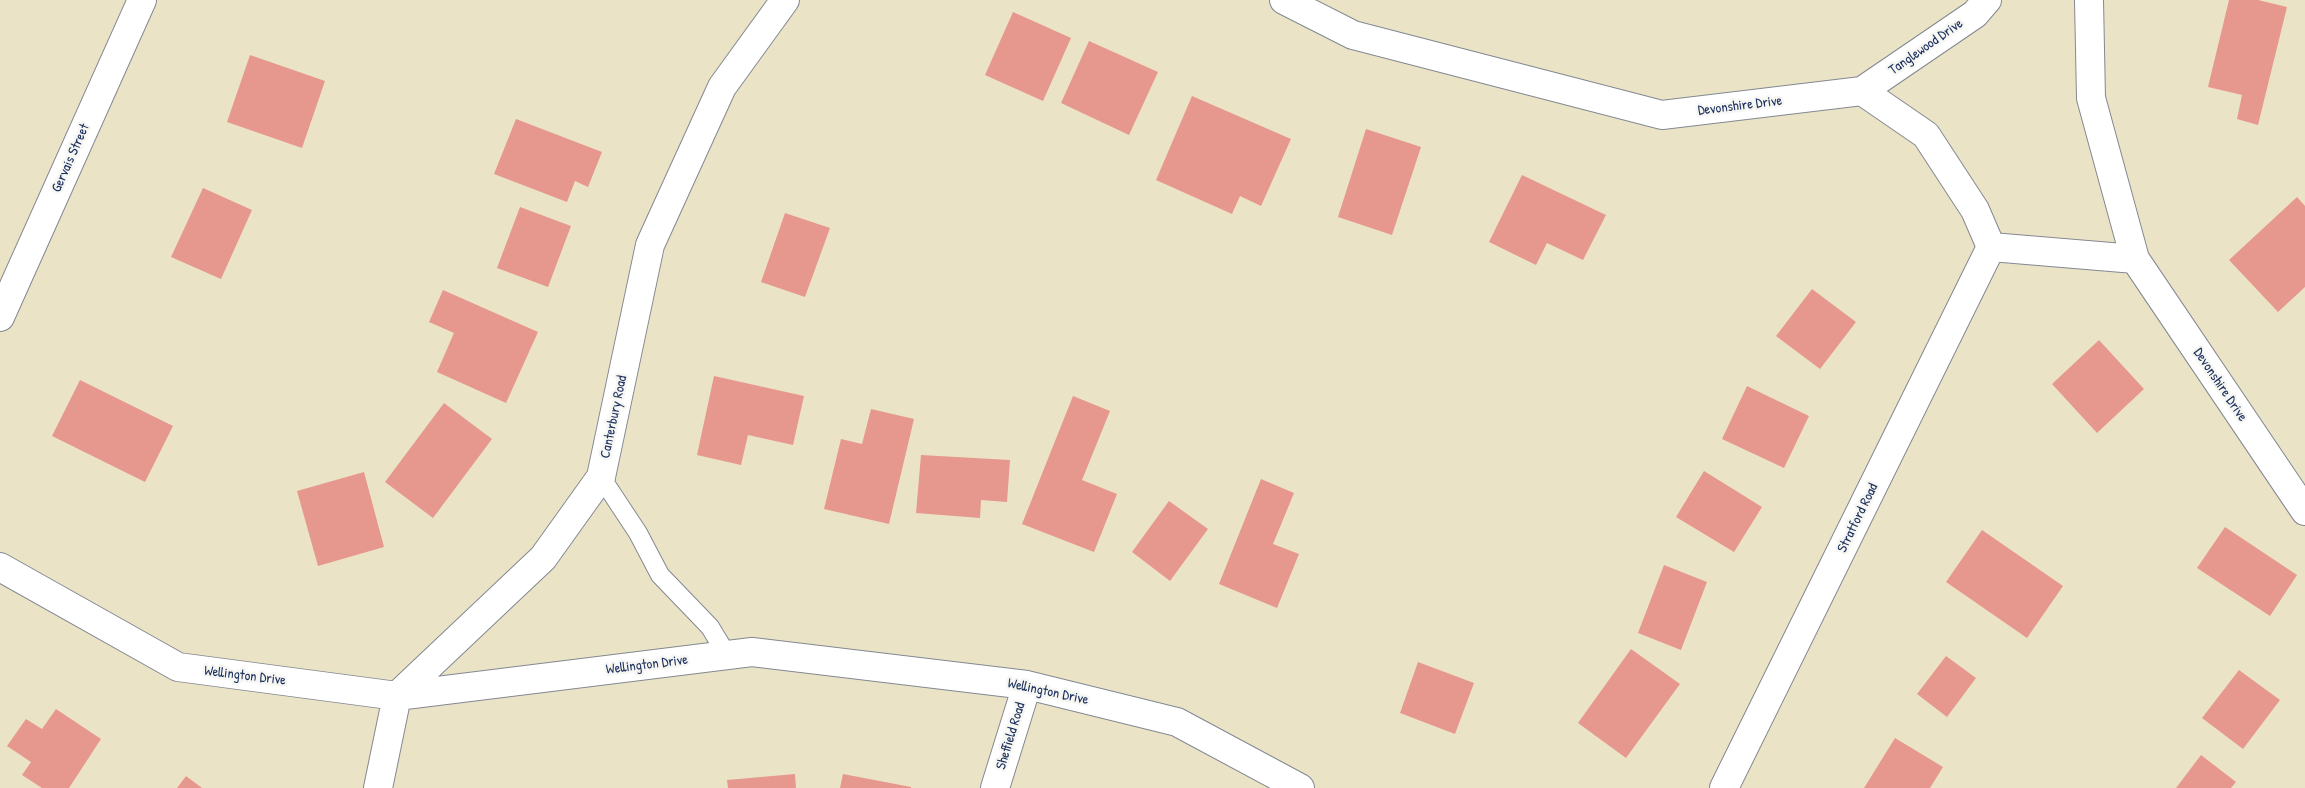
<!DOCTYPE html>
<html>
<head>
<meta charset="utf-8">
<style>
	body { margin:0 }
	canvas { display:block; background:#ebe3c6 }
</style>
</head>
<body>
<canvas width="2305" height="788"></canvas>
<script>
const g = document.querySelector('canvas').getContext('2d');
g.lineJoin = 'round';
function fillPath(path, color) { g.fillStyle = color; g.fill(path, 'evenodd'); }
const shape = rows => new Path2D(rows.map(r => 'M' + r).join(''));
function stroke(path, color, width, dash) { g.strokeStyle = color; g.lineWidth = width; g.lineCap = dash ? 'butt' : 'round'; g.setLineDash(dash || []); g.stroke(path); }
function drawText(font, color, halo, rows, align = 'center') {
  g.font = font + ' "Patrick Hand",sans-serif'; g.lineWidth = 5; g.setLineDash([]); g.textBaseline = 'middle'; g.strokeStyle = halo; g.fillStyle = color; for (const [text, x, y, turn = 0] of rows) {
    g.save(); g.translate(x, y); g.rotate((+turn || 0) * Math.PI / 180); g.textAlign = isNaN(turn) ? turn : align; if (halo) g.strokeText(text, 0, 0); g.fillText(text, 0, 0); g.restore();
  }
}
fillPath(shape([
	[2229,0,2258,0,2287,7,2258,125,2237,119,2242,95,2208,87],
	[1013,12,1071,38,1043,101,985,75],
	[1089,41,1158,72,1129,135,1061,103],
	[250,55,325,81,302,148,227,122],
	[1192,96,1291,139,1261,206,1240,196,1232,214,1156,180],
	[516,119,602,152,588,187,575,181,567,202,494,174],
	[1366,129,1421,147,1392,235,1338,217],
	[1522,175,1606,215,1583,260,1547,243,1536,265,1489,242],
	[203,188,252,210,221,279,171,257],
	[2297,197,2305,206,2305,287,2278,312,2229,260],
	[520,207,571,226,548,287,497,268],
	[785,213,830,228,805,297,761,282],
	[1812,289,1856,322,1820,369,1776,336],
	[443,290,538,332,506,403,437,372,454,333,429,322],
	[2099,340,2144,389,2097,433,2052,384],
	[714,376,804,396,793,445,748,435,741,465,697,455],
	[80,380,173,426,145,482,52,436],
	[1747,386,1809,416,1784,468,1722,439],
	[1073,396,1110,411,1082,480,1117,494,1094,552,1022,524],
	[444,403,492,439,433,518,385,482],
	[871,409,914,419,889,524,824,509,841,439,862,444],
	[921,455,1010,460,1007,502,981,500,980,518,916,513],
	[1704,471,1762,507,1734,552,1676,517],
	[364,472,384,547,318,566,297,491],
	[1261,479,1294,493,1273,544,1299,554,1277,608,1219,584],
	[1169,501,1208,529,1170,581,1132,552],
	[2225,527,2297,575,2270,616,2197,568],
	[1982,530,2063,586,2027,638,1946,582],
	[1664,565,1707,582,1681,650,1638,633],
	[1631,649,1680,684,1626,758,1578,723],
	[1946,656,1976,678,1947,717,1917,694],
	[1418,662,1474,683,1455,734,1400,713],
	[2239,670,2280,700,2243,749,2202,718],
	[56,709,101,739,69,788,42,788,22,775,31,762,7,746,26,719,42,729],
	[1895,738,1943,767,1930,788,1864,788],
	[2201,755,2236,782,2231,788,2176,788],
	[795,774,796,788,728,788,727,780],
	[843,774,911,787,911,788,840,788],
	[186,776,202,788,177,788]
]), '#e6988e');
const lane = shape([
	[601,477,638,533,660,575,710,627,727,655]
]);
const street = shape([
	[1284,0,1353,35,1662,115,1862,91,1926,135,1975,210,1991,247],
	[2089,0,2091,98,2135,259,2305,511],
	[1862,91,1975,14,1987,0],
	[1991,247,2135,259],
	[0,567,178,667,397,696,752,652,1027,685,1177,722,1300,788],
	[378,788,397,696,543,558,601,477,650,245,722,87,785,0],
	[995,788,1027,685],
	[1724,788,1991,247]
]);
const secondary = shape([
	[0,317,142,0]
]);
stroke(lane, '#838992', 20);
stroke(street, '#838992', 30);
stroke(secondary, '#838992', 30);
stroke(lane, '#fff', 18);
stroke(street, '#fff', 28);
stroke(secondary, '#fff', 28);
drawText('14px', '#1b2f5e', '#f6f6f2', [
	["Tanglewood Drive",1926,47,-35],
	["Devonshire Drive",1740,106,-7],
	["Gervais Street",71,158,-66],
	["Devonshire Drive",2220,385,56],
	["Canterbury Road",614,417,-78],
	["Stratford Road",1858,518,-64],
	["Wellington Drive",647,665,-7],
	["Wellington Drive",245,676,7],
	["Wellington Drive",1048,692,12],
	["Sheffield Road",1011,736,-73]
]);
</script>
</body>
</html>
